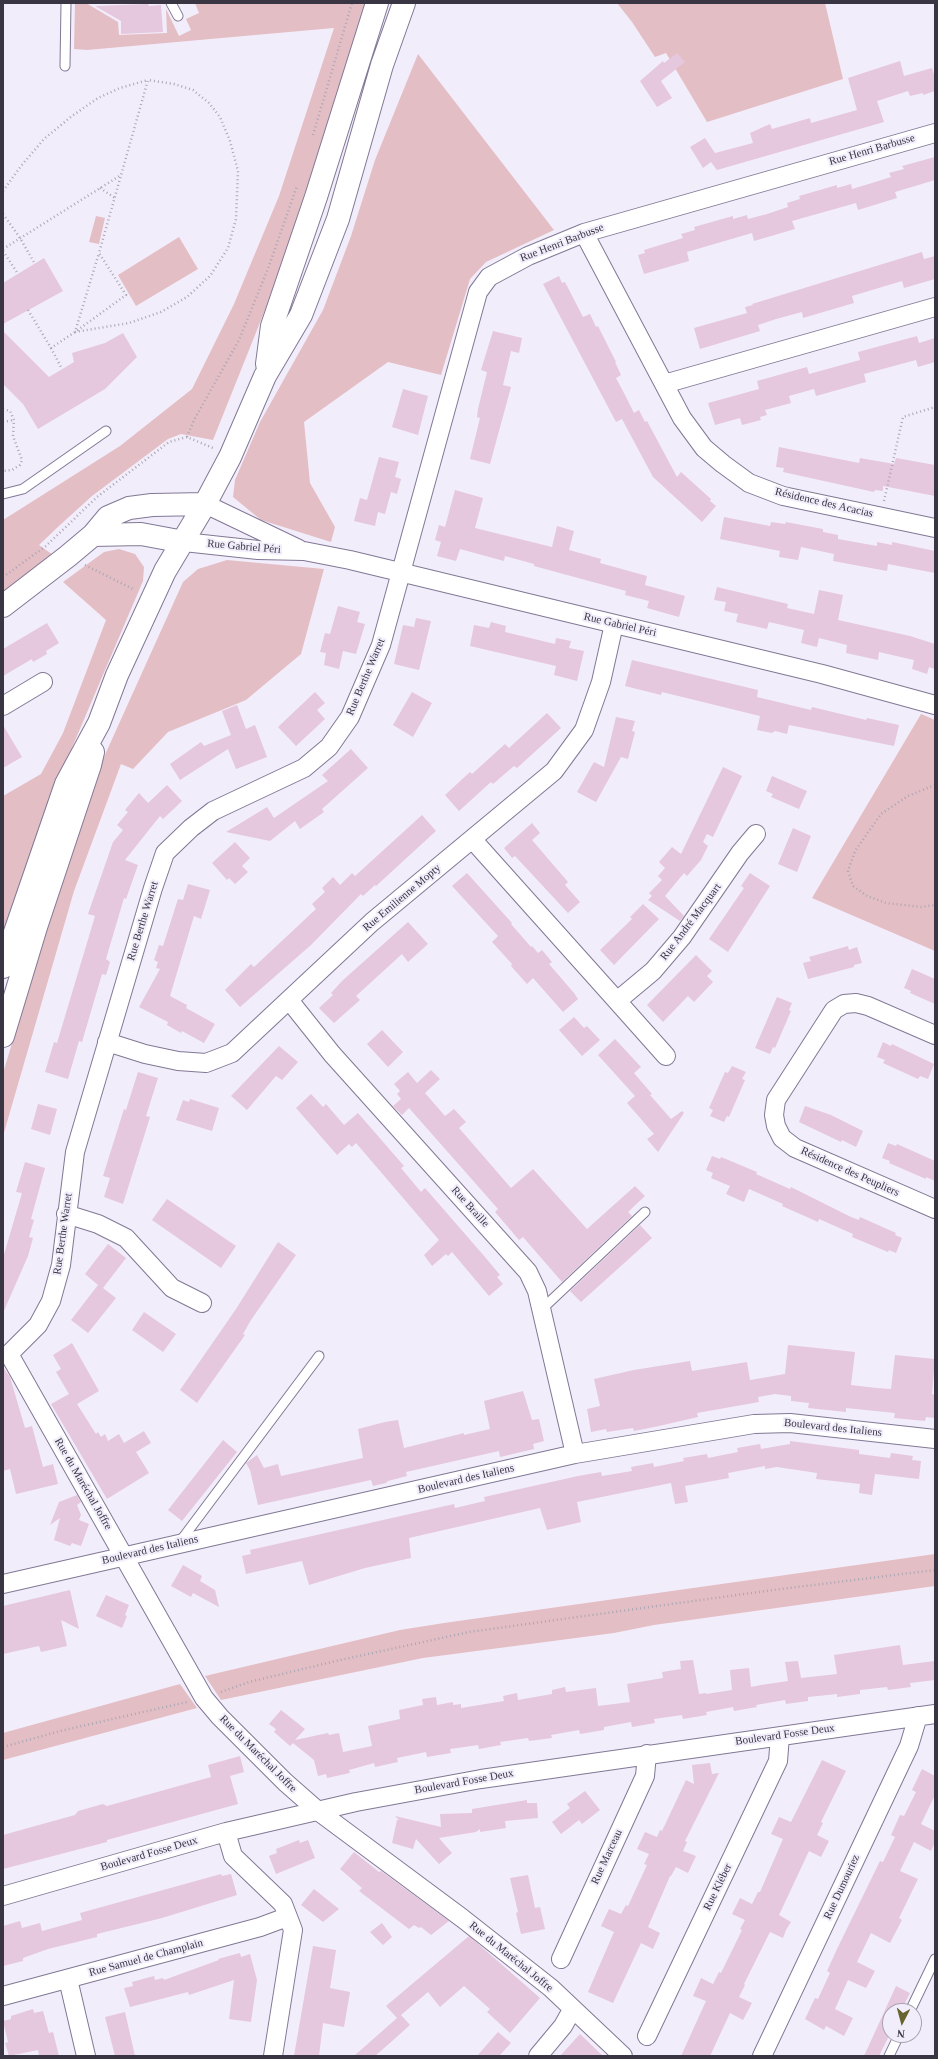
<!DOCTYPE html>
<html>
<head>
<meta charset="utf-8">
<style>
	body { margin:0 }
	#map { position:relative; width:938px; height:2059px; overflow:hidden; background:#f2edfb; font-family:Georgia,serif }
	canvas { display:block }
	.frame { position:absolute; inset:0; border:4px solid #3a3542; pointer-events:none }
	.north { position:absolute; left:882px; top:2003px; width:40px; height:40px; box-sizing:border-box; background:#f2edfb; border:1px solid #a8a3b1; border-radius:50%; rotate:186deg; font-size:11px; font-weight:700; line-height:16px; text-align:center; color:#3a3542 }
	.north::after { content:''; display:block; margin:auto; width:14px; height:18px; background:#676430; clip-path:polygon(50% 0,100% 100%,50% 72%,0 100%) }
</style>
</head>
<body>
<div id="map">
<canvas width="938" height="2059"></canvas>
<div class="frame"></div>
<div class="north">N</div>
</div>
<script>
const g = document.querySelector('canvas').getContext('2d');
g.lineJoin = 'round';
function fillPath(path, color) { g.fillStyle = color; g.fill(path, 'evenodd'); }
const shape = rows => new Path2D(rows.map(r => 'M' + r).join(''));
function stroke(path, color, width, dash) { g.strokeStyle = color; g.lineWidth = width; g.lineCap = dash ? 'butt' : 'round'; g.setLineDash(dash || []); g.stroke(path); }
function drawText(font, color, halo, rows, align = 'center') {
  g.font = font + ' Georgia,serif'; g.lineWidth = 4; g.setLineDash([]); g.textBaseline = 'middle'; g.strokeStyle = halo; g.fillStyle = color; for (const [text, x, y, turn = 0] of rows) {
    g.save(); g.translate(x, y); g.rotate((+turn || 0) * Math.PI / 180); g.textAlign = isNaN(turn) ? turn : align; if (halo) g.strokeText(text, 0, 0); g.fillText(text, 0, 0); g.restore();
  }
}
fillPath(shape([
	[75,3,86,3,118,22,119,35,167,33,166,9,179,36,191,30,186,19,199,13,195,3,365,3,358,32,285,260,213,440,181,434,168,439,92,496,60,525,39,545,53,555,3,596,3,520,120,446,192,389,234,304,279,196,334,28,87,50,74,49],
	[617,3,825,3,843,79,707,122,666,53,655,57,632,22],
	[418,54,554,230,486,262,470,279,441,375,388,362,304,422,310,483,335,527,331,542,261,520,233,497,235,480,260,422,323,310,351,236,375,160],
	[96,216,105,218,99,244,89,242],
	[179,237,198,269,136,306,118,275],
	[119,549,135,554,144,567,143,581,68,757,35,846,3,945,3,796,41,774,63,733,106,620,63,582,104,552],
	[227,560,324,569,301,654,246,700,168,732,133,769,121,764,74,891,3,1136,3,1073,57,895,99,768,183,582,198,569],
	[921,714,935,720,935,951,812,898],
	[935,1554,935,1586,654,1625,614,1633,423,1658,221,1700,205,1676,400,1630,444,1623],
	[180,1684,197,1708,3,1760,3,1733]
]), '#e4bec5');
fillPath(shape([
	[148,4,149,6,161,5,163,32,121,34,121,21,95,6],
	[677,53,685,62,661,81,672,98,657,107,640,81,663,61,664,63],
	[900,61,904,76,932,68,935,78,935,91,923,95,923,93,910,96,908,91,877,101,884,122,717,170,711,162,703,168,690,147,705,138,715,153,753,143,750,133,770,124,772,129,810,118,811,123,857,110,848,78],
	[935,157,935,180,895,192,897,198,858,210,856,203,792,221,795,229,754,241,752,233,687,252,689,261,644,274,638,255,645,253,644,250,683,238,681,234,695,230,694,227,733,216,733,219,747,215,748,219,767,214,788,207,787,203,800,199,799,196,837,185,837,188,851,184,852,189,872,183,891,177,889,173,904,169,902,166],
	[922,252,924,259,935,256,935,279,904,288,902,281,852,296,854,303,803,318,802,312,776,319,758,325,760,331,700,349,694,328,747,313,745,307,753,305,752,304],
	[44,258,63,291,3,324,3,283],
	[559,276,562,283,565,282,583,317,590,314,596,327,598,326,616,362,615,362,621,375,616,378,625,395,634,413,639,410,645,422,647,421,677,477,681,472,711,499,710,501,716,506,702,522,653,477,622,419,616,422,543,284],
	[3,331,49,377,74,362,72,353,105,343,123,333,137,357,105,389,38,429,23,404,3,384],
	[493,331,522,338,519,353,511,351,503,385,511,387,490,464,470,459,480,418,477,417,478,409,487,372,481,370],
	[917,336,919,343,935,338,935,362,918,367,916,360,864,374,866,382,816,396,814,389,789,396,791,403,765,410,767,415,760,417,761,420,742,425,740,418,715,425,708,403,759,389,757,381,807,367,809,374,860,360,858,352],
	[403,389,428,396,418,435,392,427],
	[779,447,859,463,860,458,894,464,896,458,935,465,935,496,883,486,883,491,875,490,874,492,783,472,784,468,776,467],
	[379,457,399,462,395,477,401,479,397,494,391,492,385,514,378,512,375,526,354,521,360,498,367,500],
	[455,490,483,498,475,528,552,547,557,526,574,531,569,550,601,559,600,563,647,576,645,585,685,596,679,617,647,608,649,601,625,595,626,591,534,566,534,564,505,556,504,561,460,549,456,561,437,556,441,542,435,540,439,525,445,527],
	[724,517,770,526,771,522,785,524,786,522,823,529,823,532,838,535,838,539,877,546,877,542,892,545,892,542,935,551,935,573,888,564,887,571,833,561,834,554,801,547,798,560,779,557,780,551,720,539],
	[717,587,788,604,787,608,814,614,819,590,843,595,838,620,910,636,935,644,935,669,929,667,927,674,912,669,914,660,879,652,878,660,846,653,847,645,819,638,817,647,801,643,804,630,769,622,767,629,736,622,738,614,724,611,726,602,714,600],
	[338,606,360,612,357,622,365,624,356,654,343,651,339,669,324,665,326,653,320,652,325,633,330,634],
	[416,618,431,621,419,670,394,664,403,625,414,627],
	[491,622,506,626,505,632,555,644,556,638,571,641,569,648,584,651,577,681,554,675,556,666,470,646,474,625,489,628],
	[47,623,59,643,46,651,47,654,33,662,32,659,3,676,3,649],
	[632,660,758,690,757,697,811,710,812,707,866,720,867,718,899,725,894,746,789,725,787,734,775,731,772,733,757,730,760,716,662,692,661,695,625,686],
	[315,692,325,703,317,710,325,719,296,746,278,727],
	[412,692,432,703,413,737,393,725],
	[237,705,246,729,255,725,267,757,236,769,228,749,180,780,170,764,201,742,204,746,231,735,222,711],
	[547,713,561,728,517,768,514,766,493,784,491,782,459,811,445,795,470,772,472,774,505,744,509,748],
	[616,717,635,721,632,731,635,732,628,759,621,757,596,802,577,792,594,762,604,767],
	[3,725,22,757,3,768],
	[351,749,368,768,322,809,324,812,300,829,295,821,270,841,226,832,267,807,274,818,328,781,322,775],
	[723,767,742,776,713,837,707,834,703,842,708,846,701,860,687,876,684,873,665,896,684,916,680,921,648,900,652,896,649,893,662,880,658,876,665,868,659,862,672,847,681,854],
	[772,776,807,791,799,809,771,797,773,794,766,791],
	[167,785,182,801,163,819,160,816,125,860,138,865,126,899,124,898,106,959,110,962,106,975,102,974,82,1042,79,1041,68,1079,45,1072,54,1042,57,1043,95,916,88,914,113,842,123,830,117,825,128,812,125,810,139,793,148,803],
	[422,815,436,831,376,886,375,885,363,896,361,894,311,945,240,1007,225,990,251,964,254,967,316,909,312,904,325,892,322,888,333,877,340,885,352,873,355,876],
	[532,823,540,833,532,840,568,882,565,885,580,902,568,913,515,856,512,858,504,848],
	[793,828,811,836,797,872,778,864],
	[235,842,250,858,242,866,248,872,235,884,229,878,227,880,212,863],
	[467,873,512,923,511,924,531,947,532,946,538,953,542,950,552,962,549,964,574,993,578,999,563,1012,533,978,527,984,511,966,512,964,492,942,498,936,452,886],
	[750,873,770,886,728,952,709,939,744,888,741,886],
	[188,884,210,890,201,919,194,916,170,996,187,1005,186,1008,215,1024,204,1043,182,1031,181,1033,167,1025,168,1022,139,1007,160,969,156,968,158,962,154,960,159,945,163,946,178,899,183,900],
	[643,904,659,919,614,965,600,950,632,919,630,917],
	[408,922,428,944,408,962,402,954,356,996,360,1000,334,1023,319,1008,333,995,331,993,342,981],
	[848,946,849,950,857,947,862,963,854,965,854,967,808,979,803,963,811,961,809,957],
	[696,955,712,971,707,976,713,982,694,1002,688,996,663,1022,647,1005],
	[912,969,935,979,935,1004,910,993,911,991,904,988],
	[777,997,792,1003,789,1010,791,1011,775,1048,773,1047,770,1054,755,1048],
	[574,1017,584,1028,587,1026,600,1040,582,1056,559,1030],
	[382,1030,403,1052,388,1067,367,1044],
	[615,1039,641,1067,634,1073,652,1094,650,1095,671,1119,682,1111,684,1113,658,1152,647,1139,654,1134,627,1103,635,1096,598,1055],
	[883,1042,891,1046,892,1044,934,1064,928,1079,920,1076,918,1079,883,1063,885,1060,877,1057],
	[279,1046,298,1062,282,1080,276,1076,247,1110,231,1096],
	[732,1066,746,1072,742,1079,745,1080,729,1117,727,1116,724,1122,710,1116,713,1110,709,1108,725,1072,728,1073],
	[431,1070,440,1079,425,1093,445,1116,454,1109,466,1122,459,1128,511,1188,533,1169,587,1229,635,1186,645,1196,628,1212,632,1216,562,1282,523,1237,519,1240,495,1212,498,1209,409,1108,402,1115,393,1106,401,1099,397,1094,400,1091,394,1084,408,1072,417,1083],
	[138,1072,158,1078,146,1116,150,1117,123,1204,104,1197,110,1178,103,1176,124,1109,126,1110],
	[311,1094,323,1107,326,1104,344,1125,358,1113,404,1166,401,1168,421,1192,425,1188,485,1257,500,1275,497,1277,503,1284,489,1296,452,1252,448,1256,446,1254,432,1266,424,1255,439,1240,356,1143,352,1147,349,1144,337,1155,296,1108],
	[190,1099,219,1108,212,1131,176,1120,183,1100,189,1102],
	[38,1104,57,1109,50,1135,31,1129],
	[805,1106,831,1115,863,1131,856,1147,842,1140,841,1142,799,1122],
	[888,1143,896,1146,897,1144,935,1161,935,1181,926,1177,926,1179,889,1163,890,1161,882,1158],
	[712,1156,720,1159,721,1157,757,1172,756,1174,790,1189,791,1187,851,1217,859,1220,860,1217,896,1233,895,1235,902,1238,896,1253,889,1250,888,1252,852,1237,853,1234,819,1219,818,1222,782,1206,783,1204,749,1189,744,1202,726,1194,730,1186,711,1178,713,1173,706,1170],
	[25,1162,45,1168,31,1219,34,1220,29,1237,33,1238,28,1256,3,1313,3,1258,22,1193,16,1192],
	[167,1199,236,1246,221,1268,152,1220],
	[640,1225,652,1238,581,1302,570,1291],
	[278,1242,296,1255,251,1320,243,1334,245,1335,197,1403,180,1390,236,1309],
	[108,1244,126,1258,103,1288,116,1298,88,1333,71,1320,98,1285,85,1274],
	[144,1312,176,1334,163,1352,132,1330],
	[72,1343,99,1391,77,1404,96,1434,98,1432,101,1437,105,1434,108,1441,119,1434,124,1443,144,1431,151,1443,136,1452,149,1473,107,1499,51,1404,69,1394,56,1372,61,1369,53,1355],
	[788,1345,855,1352,851,1385,877,1388,891,1389,895,1355,935,1359,932,1394,935,1395,935,1418,926,1417,925,1421,894,1418,895,1413,846,1408,846,1412,808,1408,809,1403,791,1401,791,1396,775,1394,758,1397,759,1402,697,1413,698,1417,659,1426,634,1431,633,1428,607,1432,606,1429,591,1432,587,1409,600,1406,594,1379,634,1370,690,1361,692,1371,747,1362,750,1380,785,1374],
	[3,1367,10,1377,25,1428,32,1426,43,1467,53,1464,58,1484,16,1494,10,1469,3,1471],
	[523,1391,532,1420,539,1419,544,1441,533,1444,534,1449,500,1457,499,1451,406,1472,407,1476,388,1481,386,1483,373,1486,371,1480,258,1505,250,1470,246,1463,257,1455,264,1468,278,1464,281,1476,363,1458,358,1429,385,1422,398,1420,404,1448,464,1433,464,1435,490,1429,484,1401],
	[223,1440,237,1452,182,1521,168,1510],
	[790,1441,859,1450,859,1454,890,1458,891,1453,913,1456,912,1460,921,1461,919,1479,875,1474,872,1495,859,1493,860,1484,816,1479,817,1473,777,1467,765,1469,765,1466,728,1473,729,1478,685,1486,688,1502,675,1504,671,1483,577,1502,581,1522,547,1530,540,1508,409,1538,411,1558,365,1568,309,1585,302,1561,246,1574,242,1556,251,1554,250,1550,454,1504,455,1508,485,1501,484,1497,578,1476,601,1472,602,1476,632,1471,631,1467,653,1463,654,1467,684,1461,683,1458,707,1454,708,1458,738,1452,737,1448,760,1444,761,1449,790,1444],
	[77,1495,81,1502,77,1505,81,1515,79,1520,89,1524,81,1546,72,1543,70,1546,54,1540,60,1518,50,1525,59,1502],
	[183,1565,202,1576,200,1581,215,1590,219,1607,193,1593,191,1597,171,1586],
	[70,1590,79,1629,61,1620,67,1646,41,1652,39,1646,3,1654,3,1606],
	[106,1595,129,1605,125,1615,127,1616,122,1628,96,1616],
	[900,1645,903,1665,935,1661,935,1680,910,1683,911,1687,888,1690,887,1687,860,1690,860,1694,837,1697,837,1694,808,1697,808,1701,786,1704,785,1700,756,1705,757,1707,734,1711,733,1707,706,1712,707,1715,683,1719,682,1715,654,1719,655,1723,632,1727,631,1722,604,1727,604,1730,580,1734,579,1730,551,1735,552,1738,529,1741,528,1738,500,1742,501,1745,479,1749,478,1745,450,1749,451,1753,427,1757,426,1752,397,1758,398,1762,375,1767,374,1763,349,1770,350,1773,327,1778,326,1774,318,1776,314,1760,293,1743,290,1746,274,1732,276,1729,269,1724,281,1710,305,1729,295,1740,328,1733,329,1735,339,1733,343,1752,372,1746,368,1726,400,1719,399,1710,423,1705,422,1699,436,1697,437,1705,453,1702,453,1705,461,1704,461,1708,504,1701,503,1696,517,1693,518,1700,552,1694,552,1690,565,1687,566,1692,596,1688,598,1706,630,1702,627,1684,663,1678,662,1672,681,1669,680,1661,693,1660,699,1694,706,1693,706,1694,732,1690,730,1670,749,1668,751,1687,761,1685,788,1681,785,1662,798,1661,801,1678,837,1674,834,1655],
	[240,1756,244,1772,230,1776,238,1804,107,1840,107,1842,3,1869,3,1835,75,1815,78,1811,103,1804,107,1806,211,1777,208,1765],
	[822,1760,846,1771,821,1822,823,1823,817,1835,829,1841,821,1857,809,1851,779,1915,791,1922,786,1930,783,1938,770,1932,744,1984,745,1985,739,1997,752,2003,743,2020,730,2013,710,2056,681,2056,706,2001,693,1996,701,1978,713,1984,719,1972,721,1973,742,1930,740,1929,745,1920,732,1914,740,1898,752,1904,758,1892,760,1892,783,1839,771,1834,779,1817,791,1822],
	[710,1763,712,1774,719,1773,685,1841,687,1842,683,1851,696,1856,688,1873,676,1867,671,1876,670,1876,648,1927,660,1933,653,1949,641,1943,613,2003,588,1992,614,1932,601,1926,609,1909,621,1914,626,1905,628,1906,647,1865,644,1864,649,1854,637,1849,645,1832,657,1837,660,1830,662,1831,686,1780,694,1784,692,1765],
	[922,1769,935,1776,935,1795,921,1824,935,1831,935,1842,931,1851,914,1842,900,1871,918,1879,899,1918,902,1920,890,1943,871,1933,857,1962,875,1971,866,1988,848,1980,835,2009,853,2018,844,2036,826,2026,824,2030,805,2019,815,1998,818,1999,830,1973,827,1971,837,1949,880,1861,883,1862,895,1837,891,1835,900,1815,904,1816,916,1792,912,1790],
	[585,1791,600,1810,582,1824,579,1820,561,1834,552,1822,570,1808,567,1804],
	[527,1800,527,1803,537,1803,538,1818,505,1821,506,1828,480,1832,480,1829,476,1832,439,1838,452,1853,439,1864,416,1839,413,1849,392,1843,397,1820,399,1820,395,1816,441,1827,440,1814,472,1813,472,1809],
	[299,1840,300,1843,308,1840,315,1858,276,1874,269,1856,277,1853,276,1849],
	[354,1852,379,1872,381,1871,449,1921,431,1935,421,1927,419,1928,414,1925,409,1929,359,1891,362,1888,340,1869],
	[221,1874,222,1876,231,1874,237,1895,162,1918,97,1934,97,1937,48,1949,23,1958,23,1961,3,1966,3,1926,20,1921,22,1928,40,1923,42,1931,82,1920,80,1913],
	[528,1875,535,1908,540,1907,545,1929,521,1934,516,1913,518,1912,510,1878],
	[314,1889,339,1909,323,1922,301,1905],
	[382,1923,392,1937,383,1945,370,1932],
	[469,1936,540,1998,510,2033,487,2012,490,2009,464,1986,440,2007,428,1992,401,2015,410,2025,391,2042,375,2056,354,2056,397,2018,386,2006],
	[313,1946,336,1950,330,1988,350,1992,344,2027,323,2023,319,2056,294,2056],
	[240,1953,241,1957,250,1954,257,1980,251,2022,229,2019,234,1980,189,1995,188,1992,130,2007,124,1988,133,1986,132,1982,154,1976,155,1980,163,1978,164,1980,219,1960,218,1959],
	[896,1986,910,1993,901,2011,890,2011,890,2034,879,2056,864,2056],
	[33,2009,34,2013,43,2011,49,2033,53,2032,59,2056,39,2056,38,2050,9,2056,5,2043,8,2042,3,2021,11,2019,11,2016],
	[125,2012,135,2056,115,2056,105,2017],
	[498,2032,511,2043,499,2056,477,2056],
	[580,2034,603,2056,560,2056]
]), '#e5c7de');
const lane = shape([
	[171,3,178,16],
	[65,66,66,3],
	[3,494,23,489,106,431],
	[541,1310,645,1212],
	[179,1543,319,1356],
	[910,2011,935,1959],
	[889,2056,899,2035]
]);
const street = shape([
	[584,233,682,418,704,448,723,464,749,483,783,496,935,528],
	[664,384,935,307],
	[205,504,299,549],
	[184,542,258,550,304,551,350,560,822,674,935,705],
	[3,706,43,682],
	[472,839,617,1001,653,971,682,937,740,853,756,834],
	[289,1000,332,1054,528,1272,537,1291,575,1454],
	[617,1001,666,1056],
	[935,1035,868,1006,856,1003,844,1004,834,1010,776,1100,774,1115,776,1126,782,1138,795,1148,935,1209],
	[107,1042,145,1054,178,1061,206,1063,232,1053,372,922,554,771,584,730,601,682,614,624],
	[66,1214,98,1224,126,1238,172,1288,202,1303],
	[3,1584,575,1454,754,1424,790,1423,935,1439],
	[226,1832,233,1856,283,1904,293,1930,273,2056],
	[3,1896,226,1832,356,1802,481,1779,935,1714],
	[561,1959,645,1776,647,1754],
	[68,1979,86,2056],
	[3,1996,260,1927,287,1917],
	[647,2036,778,1761,780,1736],
	[538,2056,563,2026,572,2010],
	[623,2056,551,1988,462,1918,318,1811,285,1782,220,1717,204,1698,9,1354,38,1325,51,1301,61,1265,75,1152,153,888,165,853,191,828,213,811,304,768,329,747,350,717,381,645,478,292,489,277,528,256,584,233,935,133],
	[762,2056,909,1746,918,1716]
]);
const secondary = shape([
	[267,364,272,326,316,197,377,3],
	[93,535,141,534,184,542],
	[3,606,68,556,93,535,108,517,129,508,152,505,205,504],
	[3,967,66,784,99,723,117,675,165,571,205,504,230,457,265,376,301,315,338,219,382,65,404,3],
	[3,1036,36,927,90,765,93,752]
]);
stroke(lane, '#827895', 11);
stroke(street, '#827895', 20);
stroke(secondary, '#827895', 24);
stroke(shape([
	[313,135,352,3],
	[100,188,115,198],
	[3,191,21,166,44,139,72,116,98,98,120,88,148,80],
	[3,214,20,238,35,264],
	[3,249,121,175],
	[3,251,18,274],
	[28,310,51,348,75,332,126,295,99,253,148,80,174,84,193,90,209,103,220,117,230,141,238,171,236,219,228,248,210,276,187,297,161,312,129,323,75,332,99,253],
	[51,348,62,369],
	[3,409,10,411,14,420,13,436,22,460,20,465,12,470,3,471],
	[3,422,14,420],
	[187,437,194,420,239,340,269,266,297,186],
	[884,501,903,417,935,407],
	[85,565,135,590],
	[3,577,46,546,97,497,169,442,187,437,213,448],
	[935,785,908,796,881,814,855,851,848,871,853,886,867,896,886,903,921,907,935,905],
	[221,1692,249,1682,336,1661,469,1632,773,1590,935,1570],
	[3,1747,60,1731,187,1702]
]), '#aba6b3', 2.5, [1, 3]);
stroke(lane, '#fff', 9);
stroke(street, '#fff', 18);
stroke(secondary, '#fff', 22);
drawText('11px', '#3a3542', '#f2edfb', [
	["Rue Henri Barbusse",872,150,-16],
	["Rue Henri Barbusse",562,243,-21],
	["Résidence des Acacias",824,503,13],
	["Rue Gabriel Péri",244,547,5],
	["Rue Gabriel Péri",620,625,13],
	["Rue Berthe Warret",366,677,-67],
	["Rue Emilienne Mopty",402,898,-40],
	["Rue Berthe Warret",143,921,-73],
	["Rue André Macquart",691,922,-53],
	["Résidence des Peupliers",850,1172,24],
	["Rue Braille",470,1207,48],
	["Rue Berthe Warret",63,1234,-82],
	["Boulevard des Italiens",833,1428,6],
	["Boulevard des Italiens",466,1479,-13],
	["Rue du Maréchal Joffre",83,1484,60],
	["Boulevard des Italiens",150,1550,-13],
	["Boulevard Fosse Deux",785,1735,-8],
	["Rue du Maréchal Joffre",258,1754,45],
	["Boulevard Fosse Deux",464,1782,-10],
	["Boulevard Fosse Deux",149,1854,-16],
	["Rue Marceau",607,1857,-65],
	["Rue Kléber",718,1887,-64],
	["Rue Dumouriez",842,1887,-65],
	["Rue du Maréchal Joffre",511,1957,39],
	["Rue Samuel de Champlain",146,1958,-15]
]);
</script>
</body>
</html>
